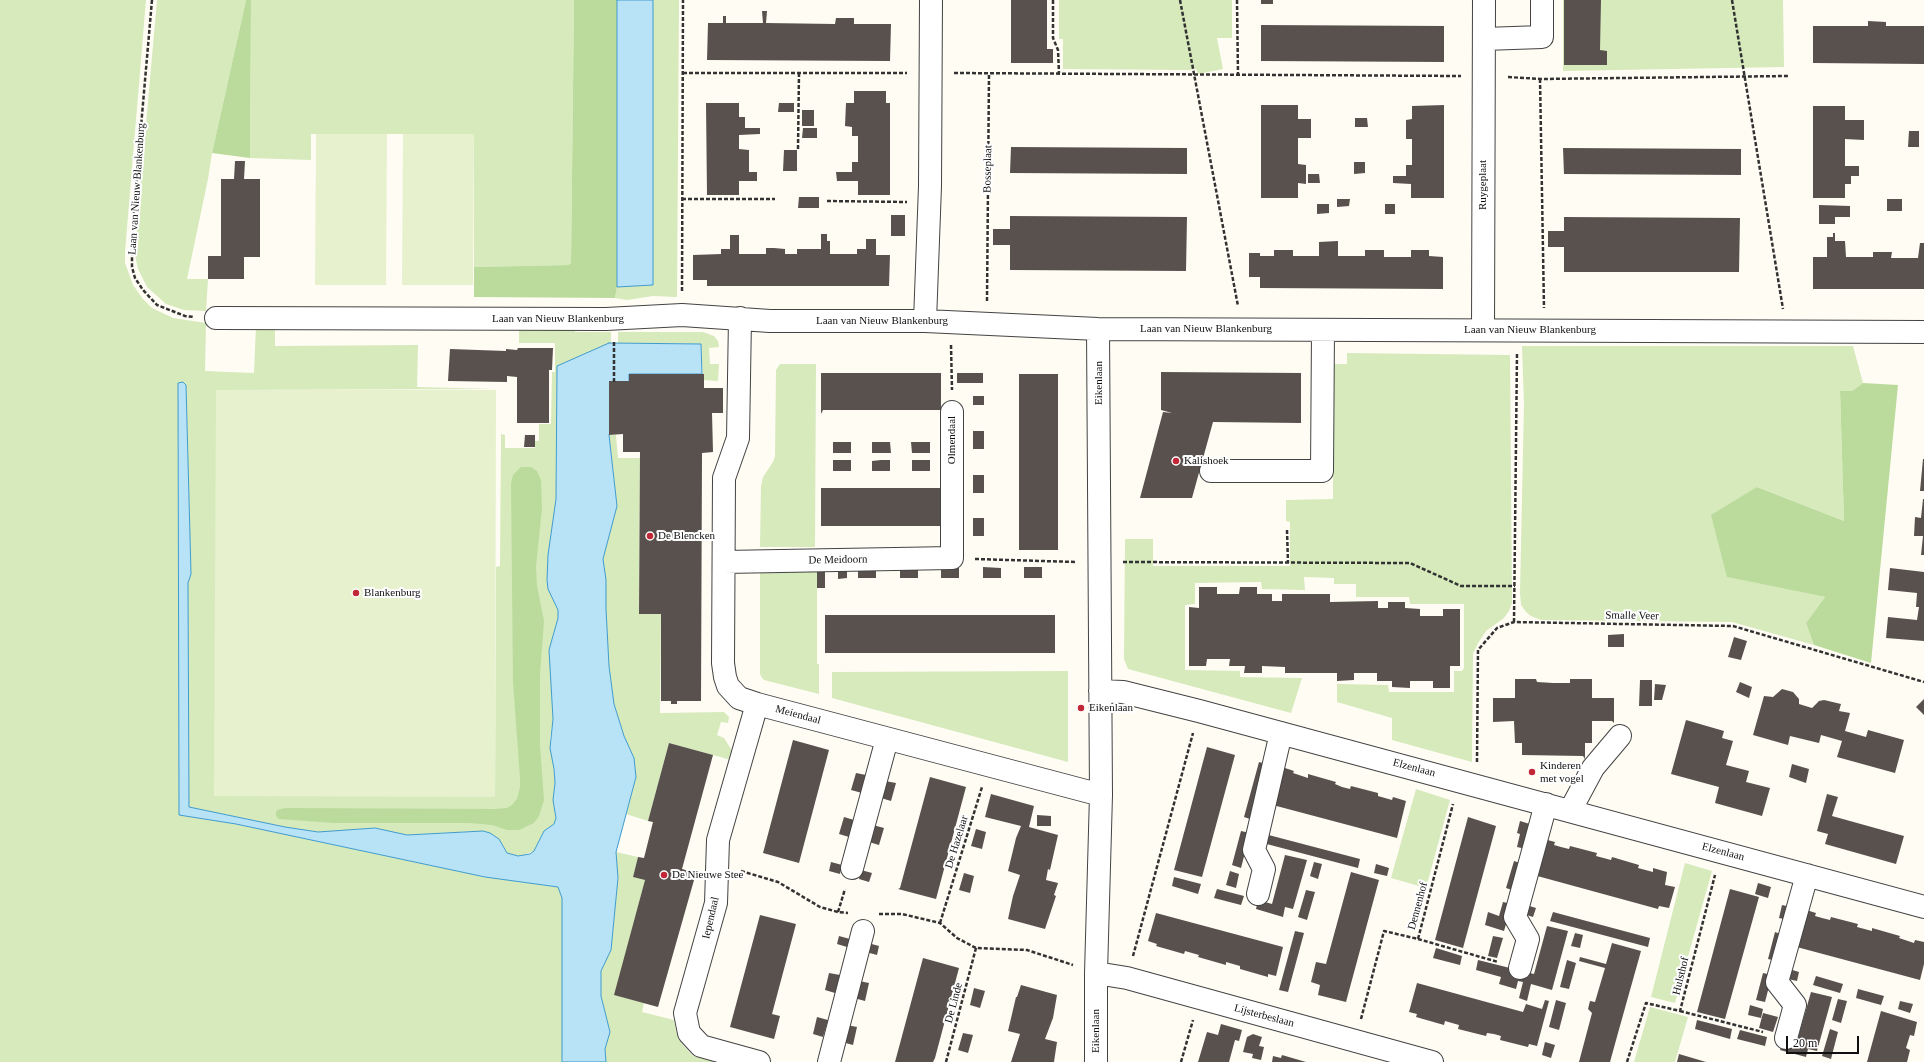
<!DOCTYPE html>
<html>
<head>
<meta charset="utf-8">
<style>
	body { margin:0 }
	#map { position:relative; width:1924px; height:1062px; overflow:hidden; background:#fffcf4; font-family:Georgia,serif }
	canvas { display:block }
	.scale { position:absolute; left:1786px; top:1036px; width:73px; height:18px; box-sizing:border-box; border:2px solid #101010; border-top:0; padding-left:5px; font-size:12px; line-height:14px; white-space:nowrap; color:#101010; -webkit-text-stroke:3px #fff; paint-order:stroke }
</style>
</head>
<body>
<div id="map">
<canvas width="1924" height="1062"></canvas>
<div class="scale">20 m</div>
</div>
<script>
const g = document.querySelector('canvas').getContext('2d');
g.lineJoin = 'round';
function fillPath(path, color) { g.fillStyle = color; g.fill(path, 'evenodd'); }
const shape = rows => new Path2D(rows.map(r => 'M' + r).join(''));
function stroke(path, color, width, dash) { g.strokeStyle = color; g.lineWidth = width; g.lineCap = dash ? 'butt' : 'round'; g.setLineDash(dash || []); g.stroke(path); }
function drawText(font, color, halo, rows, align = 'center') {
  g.font = font + ' Georgia,serif'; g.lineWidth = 4; g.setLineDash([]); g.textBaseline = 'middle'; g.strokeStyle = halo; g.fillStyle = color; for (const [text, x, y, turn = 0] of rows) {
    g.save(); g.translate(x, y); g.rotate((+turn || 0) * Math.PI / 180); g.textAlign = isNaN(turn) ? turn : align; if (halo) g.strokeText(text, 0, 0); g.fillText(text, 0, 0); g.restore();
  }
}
fillPath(shape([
	[0,0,146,0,125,252,125,263,133,285,143,299,152,308,173,318,206,323,205,371,254,373,256,325,275,325,275,346,418,345,417,387,496,389,216,390,495,797,496,567,500,566,501,434,505,435,505,448,535,448,535,441,539,441,539,424,551,424,552,372,555,372,555,343,519,343,519,326,575,325,575,332,611,332,611,343,557,367,556,499,548,555,551,595,558,610,558,617,549,650,553,719,550,739,555,783,553,800,556,818,554,824,544,831,534,851,524,855,518,856,507,853,501,842,495,836,475,831,407,835,375,828,318,832,285,827,189,807,188,583,191,574,186,385,183,382,178,383,179,815,236,824,485,877,558,887,562,898,562,1062,0,1062],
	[157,0,246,0,212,153,208,179,187,279,208,279,206,311,184,310,166,304,147,287,138,269,135,255,136,237],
	[251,0,574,0,571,263,568,265,474,267,474,134,311,134,311,160,250,158],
	[653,0,679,0,677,297,653,296,627,300,615,298,617,287,653,285],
	[1059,0,1232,0,1232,38,1217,38,1223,69,1198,74,1196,69,1189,70,1063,69,1063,39,1059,39],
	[1563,0,1783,0,1784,67,1563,71],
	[618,332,703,332,714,336,718,341,719,347,709,348,710,364,719,364,718,381,703,380,701,344,618,343],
	[1522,346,1853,346,1863,383,1852,391,1840,391,1844,521,1757,487,1728,577,1825,597,1806,623,1814,645,1732,622,1541,620,1531,616,1526,612,1521,605,1520,593,1524,404],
	[1347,353,1510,355,1512,603,1509,611,1504,618,1486,631,1478,643,1473,654,1472,762,1392,740,1392,718,1337,702,1337,684,1388,685,1389,692,1454,692,1454,671,1462,671,1464,668,1464,604,1410,604,1409,597,1356,597,1356,584,1334,584,1334,578,1304,577,1305,590,1262,589,1261,582,1195,583,1195,604,1185,605,1185,670,1240,671,1240,677,1302,678,1291,713,1128,669,1124,659,1125,539,1153,539,1153,566,1290,566,1290,522,1286,521,1286,500,1333,499,1333,364,1347,364],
	[780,364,816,364,815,547,760,547,761,486,763,477,773,462,775,456,776,370],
	[609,435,616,435,618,458,640,458,639,614,661,614,660,713,724,712,729,717,728,723,721,722,717,735,724,738,733,752,731,760,669,743,648,821,626,814,636,778,635,769,634,758,624,736,614,704,609,666,606,609,606,580,603,559,617,506],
	[760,567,817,568,817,664,819,664,819,694,764,680,762,678,760,674],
	[1068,671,1068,762,832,698,832,672],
	[1416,789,1450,800,1426,888,1391,878],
	[616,852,638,857,633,877,645,880,615,995,644,1003,642,1012,674,1020,676,1031,682,1044,693,1056,718,1062,606,1062,605,1049,610,1032,601,996,601,971,611,950,618,878],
	[1685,863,1712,871,1675,1003,1651,997],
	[1650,1007,1688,1017,1675,1062,1634,1062]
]), '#d6eabc');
fillPath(shape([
	[246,0,251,0,250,158,212,153],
	[574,0,617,0,617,287,615,298,474,297,474,267,568,265,571,263],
	[1863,383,1898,385,1871,663,1814,645,1806,623,1825,597,1727,577,1711,515,1757,487,1844,521,1840,391,1852,391],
	[521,467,531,467,537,471,541,480,542,508,536,567,537,586,544,621,540,674,540,746,544,800,539,816,534,823,519,830,507,830,492,825,469,823,333,823,279,819,276,816,276,813,277,810,285,808,495,809,507,808,512,805,517,799,520,787,520,778,513,682,511,484,513,475]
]), '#bbdb9c');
fillPath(shape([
	[316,134,387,134,386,285,315,285],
	[403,134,474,134,473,285,402,285],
	[216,390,496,390,495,797,214,796]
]), '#e7f1ce');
const water = shape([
	[617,0,653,0,653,285,617,287,617,0],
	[609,343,701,344,702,374,629,374,629,381,609,435,617,506,603,559,606,580,606,609,609,666,614,704,624,736,634,758,636,777,616,852,618,878,611,950,601,971,601,996,610,1032,605,1049,606,1062,562,1062,562,898,558,887,485,877,236,824,179,815,178,383,183,382,186,385,191,574,188,583,189,807,285,827,318,832,375,828,407,835,483,831,490,833,499,839,507,853,518,856,530,854,534,851,544,831,554,824,556,818,553,800,555,783,554,769,550,748,553,719,549,650,558,618,558,610,548,589,547,580,548,555,556,499,557,366,609,343]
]);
fillPath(water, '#b8e2f6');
stroke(water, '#3f9bcd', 1);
fillPath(shape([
	[1011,0,1047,0,1047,49,1053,49,1053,63,1011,63],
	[1261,0,1273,0,1273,4,1261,4],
	[1564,0,1601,0,1600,50,1607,51,1607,65,1564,65],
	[762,11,767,11,766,23,835,24,836,18,854,18,854,24,891,24,890,61,707,60,708,23,723,23,723,16,726,16,726,23,763,23],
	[1868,21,1886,22,1886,26,1924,26,1924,64,1813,63,1813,26,1868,26],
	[1261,25,1444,26,1444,62,1261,61],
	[854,91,886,91,886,103,890,103,890,195,858,195,858,181,837,181,836,172,852,172,852,162,858,162,858,136,852,136,852,127,845,126,846,103,854,103],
	[706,103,739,103,739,117,745,117,745,128,760,128,760,134,739,135,739,149,749,150,749,172,757,172,757,181,739,181,739,195,707,195],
	[779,103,794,103,794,112,778,112],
	[1261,105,1298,105,1298,119,1311,119,1311,138,1298,138,1298,164,1306,165,1306,184,1298,183,1298,198,1261,198],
	[1444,105,1444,198,1411,198,1411,184,1393,183,1393,176,1406,176,1406,165,1412,165,1412,139,1406,139,1406,120,1412,119,1412,106],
	[1813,106,1845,106,1845,120,1864,120,1864,140,1845,139,1845,166,1859,166,1859,176,1851,176,1851,184,1845,184,1845,198,1813,198],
	[802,110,814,110,814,126,802,126],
	[1355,118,1367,118,1368,127,1355,127],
	[803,128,817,128,817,138,802,138],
	[1909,131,1919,131,1919,147,1908,147],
	[1011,147,1187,148,1187,174,1010,173],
	[1563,148,1741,149,1741,175,1564,174],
	[784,150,797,150,797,171,783,171],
	[235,161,245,161,244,179,260,179,260,257,244,257,244,279,208,279,208,256,221,256,221,179,234,179],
	[1354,162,1365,162,1365,173,1354,174],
	[1308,174,1319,174,1320,183,1308,183],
	[799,197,819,197,819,208,798,208],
	[1337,199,1350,199,1349,206,1337,207],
	[1887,199,1902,199,1902,211,1887,211],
	[1317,204,1329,204,1329,213,1317,214],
	[1385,204,1395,204,1395,214,1385,214],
	[1819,205,1850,206,1850,217,1835,217,1835,224,1819,224],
	[891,215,905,215,905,236,891,236],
	[1010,216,1187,217,1186,271,1010,270,1010,245,993,245,993,229,1010,229],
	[1564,217,1740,218,1739,272,1564,272,1564,247,1548,247,1548,231,1564,231],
	[1833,233,1835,233,1835,241,1845,241,1846,257,1873,257,1873,252,1892,252,1891,258,1918,258,1920,243,1924,243,1924,289,1813,289,1813,257,1827,257,1827,237,1833,237],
	[821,234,827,234,827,241,830,241,830,254,857,254,857,249,866,249,866,239,876,239,876,255,890,255,889,286,707,286,707,280,693,280,693,255,721,254,721,249,730,249,730,235,739,235,739,254,766,254,766,248,774,248,785,249,785,254,797,254,797,249,821,249],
	[1338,241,1338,256,1365,256,1365,250,1384,250,1384,257,1411,257,1411,250,1429,250,1429,256,1443,257,1443,289,1260,288,1260,277,1249,277,1249,253,1260,253,1260,256,1274,256,1274,250,1293,250,1293,256,1319,256,1319,242],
	[518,348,553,348,552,370,549,370,549,423,517,423,517,377,507,376,507,382,448,381,450,349,506,351,506,349,517,350],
	[1161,372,1301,373,1301,423,1213,422,1192,498,1140,498,1163,412,1172,413,1161,410],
	[821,373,941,373,941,410,823,410,821,414],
	[957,373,983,373,983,383,957,383],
	[629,374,704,374,704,388,723,388,723,413,712,413,713,452,702,453,701,701,677,701,677,704,671,704,671,701,661,701,661,614,639,614,640,452,623,452,623,434,609,435,609,381,629,381],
	[1019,374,1058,374,1058,550,1019,550],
	[973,396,984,396,984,405,973,405],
	[973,431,984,431,984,449,973,449],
	[525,435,535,435,535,447,524,447],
	[833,442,851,442,851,453,833,453],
	[872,442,890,442,891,453,872,453],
	[911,442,930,442,930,453,912,453],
	[1923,459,1924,459,1924,491,1920,491],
	[833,460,851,460,851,471,833,471],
	[881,460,890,460,890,471,872,471,872,461],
	[912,460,930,460,930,471,912,471],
	[973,475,984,475,984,493,973,493],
	[821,488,941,488,941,526,821,526],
	[1923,499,1924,499,1924,555,1921,555,1923,536,1914,536,1915,517,1921,518],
	[973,518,984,518,984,536,973,536],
	[825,567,825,588,817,588,817,568],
	[838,567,847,567,847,578,838,579],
	[858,567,876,567,876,578,858,578],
	[900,567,918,567,918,578,900,578],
	[941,567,959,567,959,578,941,578],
	[983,567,1001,568,1001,578,983,578],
	[1024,567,1042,567,1042,578,1024,578],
	[1890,568,1924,572,1924,641,1886,638,1888,617,1917,620,1919,607,1916,607,1917,593,1888,590],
	[1199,587,1217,587,1217,594,1239,594,1240,587,1257,587,1257,594,1272,594,1272,601,1282,601,1282,594,1330,594,1330,602,1378,601,1378,608,1388,608,1388,602,1405,602,1405,608,1420,609,1420,616,1443,616,1443,609,1460,609,1460,666,1450,666,1450,688,1433,688,1433,681,1410,681,1410,688,1392,687,1392,681,1377,681,1377,673,1354,673,1354,680,1337,681,1337,673,1285,673,1285,667,1262,666,1262,673,1244,673,1245,666,1229,666,1230,659,1207,659,1206,666,1189,666,1189,607,1199,608],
	[825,615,1055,615,1055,653,825,653],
	[1624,634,1624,647,1608,647,1608,635],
	[1734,637,1747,641,1741,660,1728,657],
	[1515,679,1536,679,1537,682,1553,683,1570,683,1570,679,1592,679,1592,698,1614,698,1614,723,1612,721,1592,721,1592,743,1585,743,1585,759,1583,756,1522,755,1522,743,1515,743,1514,721,1493,722,1493,698,1515,698],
	[1640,680,1652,680,1652,706,1639,706],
	[1740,682,1752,687,1749,698,1736,692],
	[1655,684,1666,685,1662,700,1654,700],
	[1782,689,1793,692,1799,699,1799,704,1812,708,1819,701,1824,700,1841,704,1839,711,1850,713,1845,731,1866,737,1868,730,1904,740,1895,773,1837,757,1842,741,1821,735,1819,743,1790,736,1788,745,1753,735,1764,696,1773,697],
	[1924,699,1924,715,1916,707],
	[1686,720,1724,731,1722,738,1733,741,1726,765,1749,771,1746,782,1770,788,1762,816,1715,803,1719,787,1671,774],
	[793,740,829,750,799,863,763,853],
	[669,743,713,755,682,869,696,873,658,1007,614,995,645,880,633,877,638,857,644,858,653,822,648,821],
	[1207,747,1235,755,1202,877,1174,870],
	[1259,762,1269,765,1253,820,1244,817],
	[1792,764,1809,769,1806,783,1789,777],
	[1279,766,1294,771,1293,773,1308,778,1308,774,1336,782,1335,784,1342,787,1350,789,1351,786,1378,793,1378,796,1392,800,1393,797,1406,801,1397,838,1269,804],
	[856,773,866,775,862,793,851,790],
	[930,777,966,787,936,899,898,889,900,888],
	[885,781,896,783,891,801,881,798],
	[991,794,1034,806,1029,827,1058,835,1050,870,1048,869,1046,880,1058,883,1054,895,1056,896,1045,929,1008,919,1013,896,1020,875,1008,871,1016,838,1021,826,985,817],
	[1827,794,1838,797,1832,816,1904,836,1896,864,1825,844,1828,834,1817,831],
	[1037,815,1051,816,1051,826,1037,826],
	[844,817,854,820,849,837,839,834],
	[1468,817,1496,826,1463,948,1435,940],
	[1520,821,1533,825,1526,849,1517,847,1520,834,1517,833],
	[873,825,884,828,879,845,869,842],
	[976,829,986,832,982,849,971,846],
	[1241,831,1250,833,1241,868,1232,865],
	[1261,833,1360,859,1358,868,1259,842],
	[1540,838,1555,842,1554,845,1561,847,1569,849,1570,846,1597,853,1596,856,1611,860,1612,857,1639,865,1638,868,1653,872,1653,868,1667,872,1665,885,1675,887,1669,908,1659,906,1658,909,1530,874],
	[1285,855,1307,860,1293,909,1285,907,1283,917,1256,909,1258,900,1272,904],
	[1514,861,1523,864,1515,891,1506,888],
	[831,862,842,865,840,874,829,871],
	[1314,862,1322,864,1318,879,1310,876],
	[1376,864,1389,868,1387,876,1374,873],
	[861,870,872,873,869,882,859,879],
	[1230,871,1239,874,1236,888,1226,885],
	[1351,872,1379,880,1346,1002,1318,995,1320,985,1311,982,1316,962,1326,964],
	[964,873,974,876,970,893,959,890],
	[1174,877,1201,884,1198,894,1172,886],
	[1758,883,1771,887,1768,898,1755,894],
	[1217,889,1244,896,1241,905,1214,898],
	[1730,889,1759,897,1725,1019,1697,1012],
	[1306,890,1315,892,1307,920,1298,917],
	[1503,902,1512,904,1504,931,1485,925,1488,912,1499,916],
	[1523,904,1536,908,1533,917,1520,913],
	[1782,905,1791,907,1788,920,1779,918],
	[1803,909,1816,913,1815,916,1822,918,1830,920,1831,917,1858,924,1857,927,1872,931,1872,928,1900,936,1899,938,1914,943,1915,940,1924,942,1924,964,1920,980,1793,946],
	[1553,912,1650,938,1648,947,1550,921],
	[1156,913,1283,947,1276,976,1268,974,1268,977,1240,969,1240,966,1226,962,1226,965,1198,957,1199,955,1185,951,1184,954,1156,946,1157,944,1148,941],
	[760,915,796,924,772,1014,780,1016,774,1039,730,1027],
	[1547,926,1568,931,1552,990,1531,984,1527,1001,1519,998,1523,982,1518,981,1516,989,1499,984,1501,977,1476,970,1478,960,1534,974],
	[1295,931,1304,933,1288,992,1279,990],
	[1775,932,1783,935,1777,961,1768,959],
	[1575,933,1583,935,1580,948,1571,946],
	[839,936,850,939,847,947,837,944],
	[1493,936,1503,938,1497,958,1488,956],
	[868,943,879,946,877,955,866,952],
	[1612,943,1641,951,1618,1033,1610,1062,1579,1062,1592,1013,1588,1009,1590,1001,1595,1002,1605,968,1579,961,1580,957,1606,964],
	[1436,948,1462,956,1460,965,1433,958],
	[923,958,959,968,935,1058,933,1062,895,1062],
	[1567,960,1576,963,1569,989,1560,987],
	[1786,968,1799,972,1797,981,1783,978],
	[829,973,840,975,835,993,825,990],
	[1763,973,1772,975,1765,1002,1756,1000],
	[1816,976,1843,984,1840,993,1813,985],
	[859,981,869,983,865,1001,854,998],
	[1417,983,1523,1012,1526,1004,1542,1009,1545,1000,1549,1001,1537,1046,1529,1044,1528,1047,1500,1040,1501,1036,1494,1034,1487,1033,1486,1036,1458,1029,1459,1025,1445,1021,1444,1025,1416,1017,1417,1014,1409,1012],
	[1021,985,1057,995,1053,1018,1045,1039,1057,1042,1054,1062,1011,1062,1020,1034,1008,1031,1016,997,1017,997],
	[974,988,985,991,980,1008,970,1005],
	[1858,989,1884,996,1881,1005,1856,998],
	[1811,992,1832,997,1817,1051,1808,1049,1806,1057,1780,1050,1783,1042,1796,1045],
	[1838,999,1847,1001,1841,1023,1832,1020],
	[1556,1000,1566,1003,1559,1030,1549,1027],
	[1900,1001,1913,1004,1910,1013,1898,1009],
	[1750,1005,1763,1009,1761,1018,1748,1015],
	[1881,1011,1917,1022,1914,1036,1910,1035,1906,1048,1910,1050,1907,1062,1867,1062],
	[1763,1013,1778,1017,1773,1032,1759,1028],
	[817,1017,828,1020,823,1037,813,1034],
	[1697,1020,1732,1029,1730,1039,1695,1029],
	[1221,1024,1242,1030,1239,1041,1235,1040,1229,1062,1198,1062,1207,1032,1218,1035],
	[847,1025,857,1027,853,1045,842,1042],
	[1830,1029,1838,1032,1831,1059,1822,1056],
	[1740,1030,1767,1037,1765,1046,1737,1039],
	[963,1033,973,1035,968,1053,958,1050],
	[1253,1034,1262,1037,1259,1046,1264,1047,1261,1060,1252,1058,1253,1054,1243,1052,1247,1037],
	[1545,1042,1555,1045,1551,1058,1542,1055],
	[1679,1054,1706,1062,1677,1062],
	[1282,1055,1306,1062,1272,1062,1273,1056,1281,1058]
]), '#59514d');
const minor = shape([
	[1484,39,1542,37,1542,0],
	[216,318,606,319,682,315,770,321,925,321,1098,329,1924,332],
	[740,318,738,438,724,478,723,663,725,677,728,686,739,698,757,704,1101,795],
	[925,321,930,186,931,0],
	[1483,330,1484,0],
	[1211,471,1322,471,1323,330],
	[724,562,952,558,952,412],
	[1100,691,1123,692,1199,711,1924,907],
	[757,704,718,840,716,903,685,1013,689,1033,701,1046,759,1062],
	[1570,811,1593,768,1620,736],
	[852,868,887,739],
	[1258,894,1264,869,1254,850,1281,733],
	[1520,968,1528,939,1515,917,1546,804],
	[1096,973,1127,978,1432,1062],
	[1786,1038,1795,1005,1777,982,1807,875],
	[829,1062,863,931],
	[1096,1062,1096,973,1101,795,1098,329]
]);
stroke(minor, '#434343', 24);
stroke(shape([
	[152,0,132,230,132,267,135,278,143,290,157,305,185,316,194,317],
	[1053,0,1053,38,1058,50,1059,73],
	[1180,0,1238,306],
	[1237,0,1238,75],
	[1732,0,1783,309],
	[683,73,907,73],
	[954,73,1461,76],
	[1508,77,1540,79,1788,76],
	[1540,79,1544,308],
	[798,149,799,72],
	[682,199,775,199],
	[827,201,907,202],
	[682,291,683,0],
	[987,301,989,74],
	[951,345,952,390],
	[614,382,614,342],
	[1287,530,1288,563],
	[975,559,1076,562],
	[1123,562,1410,563,1461,586,1515,586],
	[1514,622,1517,353],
	[1477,762,1478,650,1497,628,1514,622,1733,626,1924,682],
	[741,871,778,882,820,907,838,912,848,913],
	[838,912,845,889],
	[879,914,902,914,940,923,957,938,976,948,1027,950,1073,965],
	[940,923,982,787],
	[1418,939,1498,962],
	[1133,956,1193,733],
	[1680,1011,1763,1032],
	[1361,1019,1384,931,1418,939,1453,804],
	[946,1062,976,948],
	[1181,1062,1193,1020],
	[1627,1062,1646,1003,1680,1011,1715,875]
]), '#323232', 2.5, [4, 2]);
stroke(minor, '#fff', 22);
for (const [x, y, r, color] of [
	[1176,461,4,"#c12736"],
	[650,536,4,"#c12736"],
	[356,593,4,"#c12736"],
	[1081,708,4,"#c12736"],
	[1532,772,4,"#c12736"],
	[664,875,4,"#c12736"]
]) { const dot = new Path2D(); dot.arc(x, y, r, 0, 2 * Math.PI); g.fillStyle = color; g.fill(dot); stroke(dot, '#fff', 1.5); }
drawText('11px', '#101010', '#fff', [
	["Bosseplaat",988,169,-89],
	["Ruygeplaat",1483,185,-90],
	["Laan van Nieuw Blankenburg",137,189,-86],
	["Laan van Nieuw Blankenburg",558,319],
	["Laan van Nieuw Blankenburg",882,321],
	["Laan van Nieuw Blankenburg",1206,329],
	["Laan van Nieuw Blankenburg",1530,330],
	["Eikenlaan",1099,383,-90],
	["Olmendaal",952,440,-90],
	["De Meidoorn",838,560,-1],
	["Smalle Veer",1632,616,1],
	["Meiendaal",798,715,15],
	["Elzenlaan",1414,768,15],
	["De Hazelaar",957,842,-73],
	["Elzenlaan",1723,852,15],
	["Dennenhof",1418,906,-75],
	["Iependaal",711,918,-77],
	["Hulsthof",1681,976,-76],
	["De Linde",954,1003,-75],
	["Lijsterbeslaan",1264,1016,15],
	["Eikenlaan",1096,1031,-90]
]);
drawText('11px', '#101010', '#fff', [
	["Kalishoek",1184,461],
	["De Blencken",658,536],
	["Blankenburg",364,593],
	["Eikenlaan",1089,708],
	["Kinderen",1540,766],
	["met vogel",1540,779],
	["De Nieuwe Stee",672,875]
], 'left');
</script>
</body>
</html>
